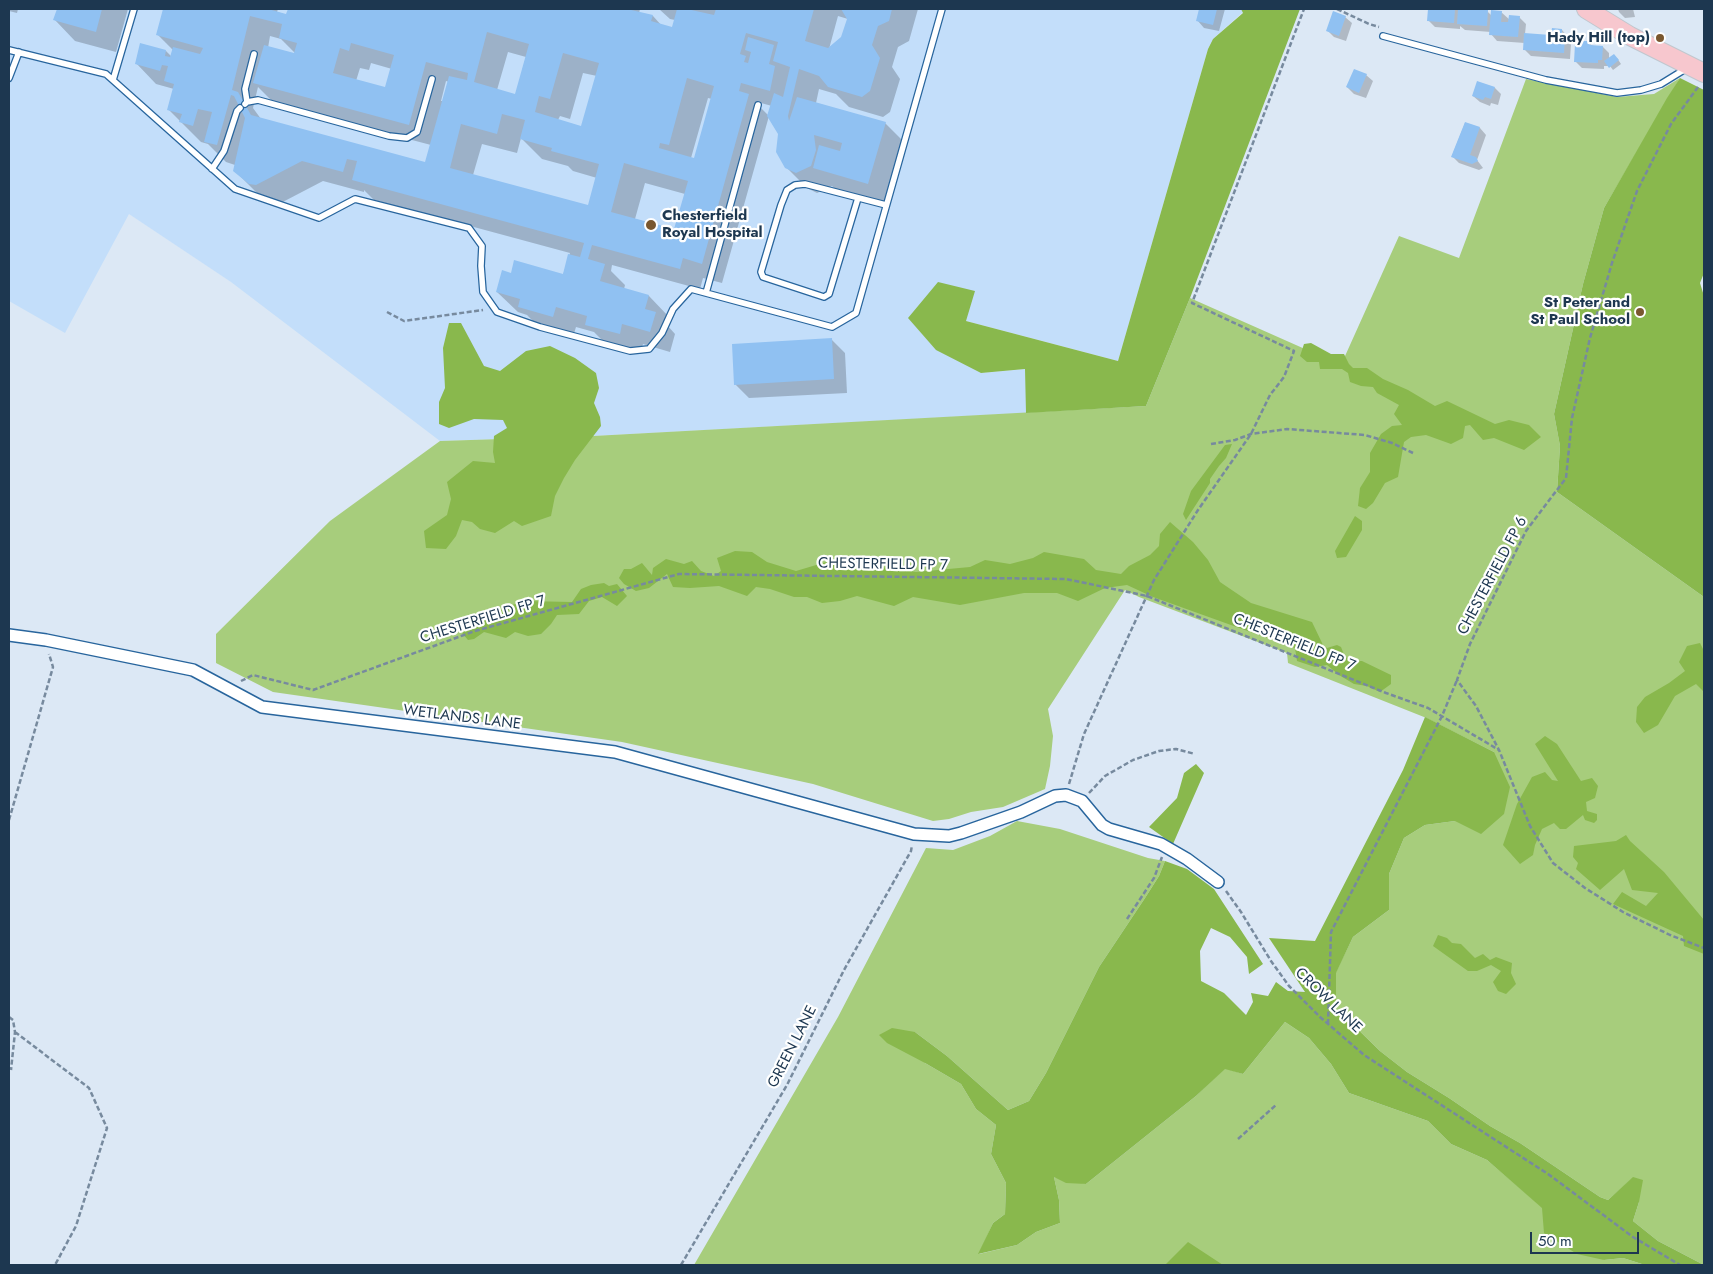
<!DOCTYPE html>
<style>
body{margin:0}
#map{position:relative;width:1713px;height:1274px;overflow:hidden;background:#dce8f5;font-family:Jost,sans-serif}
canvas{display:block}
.frame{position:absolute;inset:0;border:10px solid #1d3750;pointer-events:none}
.scale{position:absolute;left:1530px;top:1232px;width:109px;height:22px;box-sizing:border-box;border:2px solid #1d3750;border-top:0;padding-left:6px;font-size:15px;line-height:18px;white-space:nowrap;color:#1d3750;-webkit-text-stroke:4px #fff;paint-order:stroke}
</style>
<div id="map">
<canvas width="1713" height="1274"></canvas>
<div class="frame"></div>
<div class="scale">50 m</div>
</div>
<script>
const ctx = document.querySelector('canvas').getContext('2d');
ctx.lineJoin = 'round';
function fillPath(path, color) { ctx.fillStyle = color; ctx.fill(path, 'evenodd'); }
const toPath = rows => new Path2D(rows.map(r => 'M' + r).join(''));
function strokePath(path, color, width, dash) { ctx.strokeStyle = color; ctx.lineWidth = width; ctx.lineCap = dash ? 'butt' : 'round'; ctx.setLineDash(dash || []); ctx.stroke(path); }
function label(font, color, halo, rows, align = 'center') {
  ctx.font = font + ' Jost,sans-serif'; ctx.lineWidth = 4.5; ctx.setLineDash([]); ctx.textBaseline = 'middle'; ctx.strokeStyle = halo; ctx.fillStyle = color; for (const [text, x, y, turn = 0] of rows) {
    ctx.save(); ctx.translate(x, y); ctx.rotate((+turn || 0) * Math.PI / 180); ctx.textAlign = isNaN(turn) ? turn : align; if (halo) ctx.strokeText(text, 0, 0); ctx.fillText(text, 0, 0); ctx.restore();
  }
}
const built = toPath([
 [9,9,1241,9,1243,12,1213,39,1208,49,1118,361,966,321,939,282,981,373,1026,369,1026,413,593,436,440,441,231,282,129,214,65,333,9,301]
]);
const green = toPath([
 [1680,78,1604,208,1583,284,1554,414,1560,446,1557,492,1704,597,1704,1265,1658,1241,1633,1221,1639,1202,1633,1178,1608,1200,1600,1197,1520,1143,1490,1126,1449,1098,1407,1072,1380,1051,1336,1008,1335,974,1353,937,1389,910,1389,874,1404,838,1425,825,1455,821,1494,752,1424,717,1288,663,1287,653,1139,597,1125,590,1048,709,1053,736,1050,766,1045,789,1003,807,971,812,949,819,933,821,813,784,622,742,273,692,216,663,216,634,330,521,440,441,593,436,1146,406,1190,298,1341,365,1399,236,1459,258,1526,79,1617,97,1654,94],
 [1017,821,1060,829,1148,858,1165,861,1159,876,1145,898,1099,967,1046,1073,1029,1101,1008,1110,947,1056,915,1032,925,1063,961,1084,976,1109,996,1125,991,1154,1006,1183,1005,1214,993,1223,979,1254,1017,1245,1036,1232,1060,1223,1059,1200,1054,1177,1086,1184,1196,1096,1225,1068,1243,1074,1285,1022,1309,1038,1331,1064,1349,1093,1428,1121,1451,1144,1487,1160,1604,1260,1623,1258,1645,1265,694,1265,838,1017,926,848,953,850,990,836]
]);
const forest = toPath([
 [1241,9,1300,9,1190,298,1146,406,1026,413,1025,369,981,373,936,350,908,318,938,282,975,291,966,321,1118,361,1208,49,1213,39,1243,13],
 [1680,78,1704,90,1704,273,1700,283,1704,296,1704,597,1557,492,1560,446,1554,414,1583,284,1604,208,1667,98],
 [449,323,461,323,484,366,500,371,526,351,550,346,575,358,596,373,599,388,594,403,600,417,601,426,575,460,564,478,555,496,551,516,522,526,514,521,495,533,480,529,472,522,462,520,456,536,446,549,426,548,424,531,447,515,451,499,447,482,473,461,495,463,493,452,494,436,507,428,503,420,474,419,449,428,439,424,439,402,445,388,443,348],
 [1311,343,1331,354,1344,354,1349,364,1353,368,1367,368,1383,379,1408,390,1435,406,1447,401,1495,424,1509,420,1529,425,1541,437,1524,450,1494,438,1483,440,1470,425,1465,426,1463,438,1451,444,1426,435,1411,437,1404,442,1398,477,1385,483,1373,503,1366,509,1358,506,1360,488,1370,472,1370,453,1381,434,1392,426,1402,425,1394,414,1399,405,1377,393,1373,387,1361,386,1350,382,1348,373,1342,369,1320,369,1319,362,1307,362,1300,356,1304,344],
 [1232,444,1226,458,1219,466,1210,479,1210,483,1186,520,1183,514,1191,491,1225,445],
 [1355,516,1362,521,1362,530,1346,557,1337,558,1335,551],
 [1170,522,1193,542,1208,560,1220,582,1251,603,1312,622,1323,645,1327,648,1337,645,1341,647,1345,657,1353,661,1362,661,1391,675,1391,684,1380,692,1367,686,1354,684,1339,675,1327,665,1315,667,1297,661,1295,648,1153,597,1127,585,1105,588,1078,601,1057,593,1024,593,960,605,913,597,894,606,857,596,840,601,822,603,807,597,794,597,770,589,756,587,747,596,719,586,690,588,673,587,667,574,649,588,636,591,624,584,619,578,624,569,631,569,642,563,652,575,653,568,666,559,684,564,692,561,701,571,714,576,721,571,717,558,735,551,752,552,767,562,796,571,833,560,916,572,970,567,985,560,1010,564,1033,558,1044,552,1084,559,1096,570,1121,574,1129,566,1150,555,1159,546,1160,534],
 [604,583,609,586,617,584,627,596,617,606,602,597,589,601,579,614,557,615,551,624,541,634,528,636,515,632,506,638,484,632,474,639,468,640,462,633,465,628,509,606,525,601,572,602,581,589,591,585],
 [1700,643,1704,651,1704,692,1696,684,1675,696,1658,725,1644,733,1636,722,1637,707,1645,697,1669,683,1685,671,1679,662,1687,646],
 [1425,717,1494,752,1510,787,1504,814,1481,834,1455,821,1425,825,1404,838,1389,874,1389,910,1353,937,1336,973,1336,1008,1380,1051,1407,1072,1449,1098,1490,1126,1520,1143,1600,1197,1608,1200,1633,1177,1643,1180,1639,1202,1633,1221,1658,1241,1704,1265,1645,1265,1623,1258,1604,1260,1577,1254,1544,1233,1542,1208,1487,1160,1451,1144,1428,1121,1349,1093,1331,1064,1309,1038,1285,1022,1243,1074,1225,1069,1196,1096,1086,1184,1066,1183,1054,1177,1059,1200,1060,1223,1036,1232,1017,1245,978,1254,993,1223,1005,1214,1006,1183,991,1154,996,1125,976,1109,961,1084,925,1063,887,1043,879,1035,892,1028,915,1032,947,1056,1008,1110,1029,1101,1046,1073,1099,967,1145,898,1159,876,1165,861,1187,869,1214,889,1263,964,1249,974,1247,957,1230,937,1211,928,1200,951,1201,981,1224,993,1246,1015,1253,1002,1251,993,1268,996,1276,982,1288,991,1305,992,1269,938,1315,941,1403,770],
 [1545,736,1557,744,1581,781,1592,778,1598,786,1595,798,1586,802,1587,811,1597,814,1597,820,1594,823,1585,820,1583,815,1566,829,1560,829,1554,823,1542,829,1535,845,1533,855,1520,864,1503,845,1517,804,1532,777,1545,772,1552,780,1558,781,1535,744],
 [1196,764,1204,773,1173,844,1149,827,1177,798,1184,773],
 [1626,835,1630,841,1664,872,1704,920,1704,954,1684,946,1683,936,1613,904,1622,892,1646,906,1658,893,1632,890,1624,869,1600,890,1576,869,1578,863,1573,857,1574,846,1616,841],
 [1438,935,1447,938,1452,943,1461,944,1475,958,1483,954,1490,960,1496,957,1512,963,1511,973,1516,984,1506,994,1498,991,1493,982,1501,971,1491,965,1477,971,1468,971,1433,946],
 [1188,1242,1223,1265,1165,1265]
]);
const shadow = toPath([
 [9,9,18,9,17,13,9,11],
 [58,9,128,9,116,52,75,41,55,20],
 [165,9,278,9,277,12,287,15,289,9,640,9,639,13,653,16,662,26,672,29,675,20,670,19,659,9,918,9,909,41,898,47,892,67,900,79,890,112,883,117,849,107,836,94,819,89,816,103,885,123,906,144,889,204,835,189,832,186,817,193,807,188,786,167,779,133,769,116,722,283,703,278,700,289,612,265,611,271,625,285,624,289,649,296,669,317,667,325,675,334,670,352,643,344,640,354,607,345,594,332,576,327,573,337,539,327,527,315,518,312,497,292,512,274,563,275,570,253,374,200,364,190,364,192,323,181,277,205,271,204,255,191,234,170,235,165,226,162,208,144,201,142,169,110,174,89,156,84,136,63,166,51,171,56,173,50,158,35],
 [838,16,848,19,842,38,829,49],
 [270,36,281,39,295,53,294,55,268,48],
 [508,52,526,57,516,95,497,90],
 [371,63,392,69,386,89,356,81,360,68,369,70],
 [583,73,597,76,582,127,558,120,560,116,570,119],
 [446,81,449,82,444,101,441,101],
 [258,87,275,104,431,145,426,164,261,119,253,108],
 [708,98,712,99,695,160,691,158],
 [761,103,772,106,769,116,760,107],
 [521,138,542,159,568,166,573,171,597,178,589,207,473,175,482,144,517,153],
 [645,183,685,194,675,230,635,219],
 [1201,9,1225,9,1219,31,1204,28,1198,21],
 [1430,9,1481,9,1487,11,1492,16,1501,12,1510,20,1519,17,1526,24,1525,34,1552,36,1562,30,1568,37,1568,41,1571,44,1570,59,1531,56,1525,50,1525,43,1497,41,1491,34,1491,32,1465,30,1460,26,1460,29,1435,27,1428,20],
 [1618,9,1633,9,1635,17,1625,18,1619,12],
 [1345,17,1352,23,1346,41,1334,37,1327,30],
 [1589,43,1593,46,1603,47,1609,53,1609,60,1617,58,1621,64,1613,70,1610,66,1604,66,1604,69,1582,68,1575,61],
 [1366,75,1373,81,1366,98,1354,94,1347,87],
 [1478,82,1495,88,1501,94,1498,105,1491,103,1490,106,1480,102,1473,96],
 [1465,123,1480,128,1486,135,1477,160,1483,168,1479,170,1459,163,1452,156],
 [831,339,845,353,847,393,749,398,735,384]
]);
const building = toPath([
 [57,9,102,9,96,32,53,20],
 [163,9,268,9,286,14,288,9,627,9,653,15,651,21,672,27,677,9,687,9,714,15,716,9,814,9,805,41,828,48,841,37,847,19,841,9,892,9,889,21,878,26,872,45,880,58,870,91,862,97,828,87,819,76,799,69,788,116,789,121,797,97,886,122,868,184,813,168,819,145,840,151,842,143,814,135,816,150,811,166,796,173,785,168,776,152,778,134,767,116,774,93,783,97,790,67,773,61,778,42,746,33,740,54,746,56,744,62,748,63,751,52,745,50,748,37,774,45,769,64,775,66,770,91,741,83,739,91,749,94,702,264,683,258,680,269,592,245,588,259,605,264,600,281,649,295,645,309,656,312,650,332,622,324,620,334,585,325,587,316,556,307,553,317,518,307,520,299,496,292,502,270,511,273,514,260,563,274,568,254,580,257,584,243,352,180,357,161,347,159,343,172,302,161,256,185,249,184,233,171,245,118,234,96,231,95,217,145,204,142,212,112,198,109,193,126,179,122,182,114,167,110,174,84,164,81,168,66,162,65,160,71,135,64,140,43,166,50,165,56,170,57,173,47,200,54,203,48,156,35],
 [250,16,282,24,279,38,297,43,294,53,264,45,253,83,409,125,426,62,468,73,467,80,449,76,425,162,251,115,238,92,232,90],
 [487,32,529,44,515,94,474,82],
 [351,43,394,55,385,87,333,73,340,48,349,51],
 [563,53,599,63,581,126,535,112,539,96,550,99],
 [687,78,714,86,694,158,659,148,660,143,669,145],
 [502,114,525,120,520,139,552,148,551,151,599,164,588,205,450,168,461,124,497,134],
 [624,163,688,181,674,229,611,212],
 [1199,9,1217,9,1213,25,1196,21],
 [1428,9,1455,9,1454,23,1427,21],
 [1458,9,1488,10,1487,26,1457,24],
 [1491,10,1502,11,1501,22,1508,22,1509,15,1520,16,1518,37,1489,35],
 [1333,11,1346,16,1339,36,1326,31],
 [1552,28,1562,29,1562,36,1565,36,1564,53,1523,50,1524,33,1551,35],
 [1579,41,1590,41,1590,45,1603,46,1602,60,1598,60,1598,63,1574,62,1575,44,1579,44],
 [1614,54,1619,60,1609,68,1604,61],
 [1354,69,1367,74,1359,93,1346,87],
 [1477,81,1495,87,1491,99,1485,97,1483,100,1472,96],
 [1465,122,1480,127,1470,155,1476,157,1478,161,1472,164,1451,157],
 [832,338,834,379,734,385,732,344]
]);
const path = toPath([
 [1337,9,1369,24,1379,27],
 [1698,87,1671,124,1637,191,1612,263,1590,338,1572,418,1566,478,1526,531,1470,644,1457,680,1476,706,1499,750,1530,826,1553,863,1585,888,1623,912,1670,935,1704,948],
 [387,312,404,321,483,310],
 [1211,444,1235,440,1251,434,1287,429,1365,435,1392,443,1413,453],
 [241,681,253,675,313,690,475,631,679,574,1066,579,1147,596,1386,693,1428,708,1499,750],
 [1069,784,1084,734,1154,580,1198,510,1251,434,1270,395,1284,377,1294,351,1192,303,1304,9],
 [1089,793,1105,776,1133,760,1159,751,1176,749,1195,754],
 [9,820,53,667,49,654],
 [1226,891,1241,912,1271,961,1289,986,1320,1017,1364,1055,1548,1174,1633,1237,1680,1265],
 [1127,919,1154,878,1162,857],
 [9,1017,13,1020,15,1032,11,1070],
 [1328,1024,1331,932,1442,716,1457,680],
 [15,1032,89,1088,107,1128,76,1226,55,1265],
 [1238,1139,1276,1105],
 [681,1265,787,1085,844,970,911,851,912,845]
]);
const lane = toPath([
 [1383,36,1546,80,1617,93,1641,90,1661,84,1687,68],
 [9,50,106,74,235,189,319,218,355,199,469,228,482,246,481,266,483,292,497,312,540,327,630,351,649,349,662,333,673,309,691,289,832,327,856,313,942,9],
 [9,78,19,52],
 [113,80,134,9],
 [247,102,245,89,254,54],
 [245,104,247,102,258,100,389,136,407,138,417,132,432,79],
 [212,169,224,151,237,111,240,108],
 [858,198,829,294,824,297,763,277,761,272,781,205,787,190,795,185,805,184,886,205],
 [706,293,758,105]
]);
const street = toPath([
 [9,635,46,640,193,670,262,707,615,752,914,834,949,836,961,833,1021,812,1055,796,1066,795,1082,801,1102,825,1109,829,1161,844,1187,859,1218,882]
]);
const primary = toPath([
 [1586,9,1630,36,1704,73]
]);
const markers = [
 [1660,38,5,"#79572f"],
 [651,225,6,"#79572f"],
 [1640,312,5,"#79572f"]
];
const poiNames = [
 ["Hady Hill (top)",1650,38],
 ["Chesterfield",662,216,"left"],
 ["Royal Hospital",662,233,"left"],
 ["St Peter and",1630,303],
 ["St Paul School",1630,320]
];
const streetNames = [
 ["CHESTERFIELD FP 7",883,565,1],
 ["CHESTERFIELD FP 6",1493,576,-62],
 ["CHESTERFIELD FP 7",483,620,-17],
 ["CHESTERFIELD FP 7",1294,643,22],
 ["WETLANDS LANE",462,718,7],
 ["CROW LANE",1328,1001,44],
 ["GREEN LANE",793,1047,-63]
];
fillPath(built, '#c3defa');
fillPath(green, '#a7cd7c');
fillPath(forest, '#89b84d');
fillPath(shadow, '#0003');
fillPath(building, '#90c1f2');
strokePath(lane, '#28659d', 8);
strokePath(street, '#28659d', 14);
strokePath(primary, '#c0c7ce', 20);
strokePath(path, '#778a9e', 2.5, [5, 2.5]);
strokePath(lane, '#fff', 5.5);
strokePath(street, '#fff', 11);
strokePath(primary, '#f7c7ce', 18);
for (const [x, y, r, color] of markers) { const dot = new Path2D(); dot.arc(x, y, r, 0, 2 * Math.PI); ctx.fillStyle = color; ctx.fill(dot); strokePath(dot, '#fff', 2); }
label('bold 15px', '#1d3750', '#fff', poiNames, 'right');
label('15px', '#1d3750', '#fff', streetNames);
</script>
